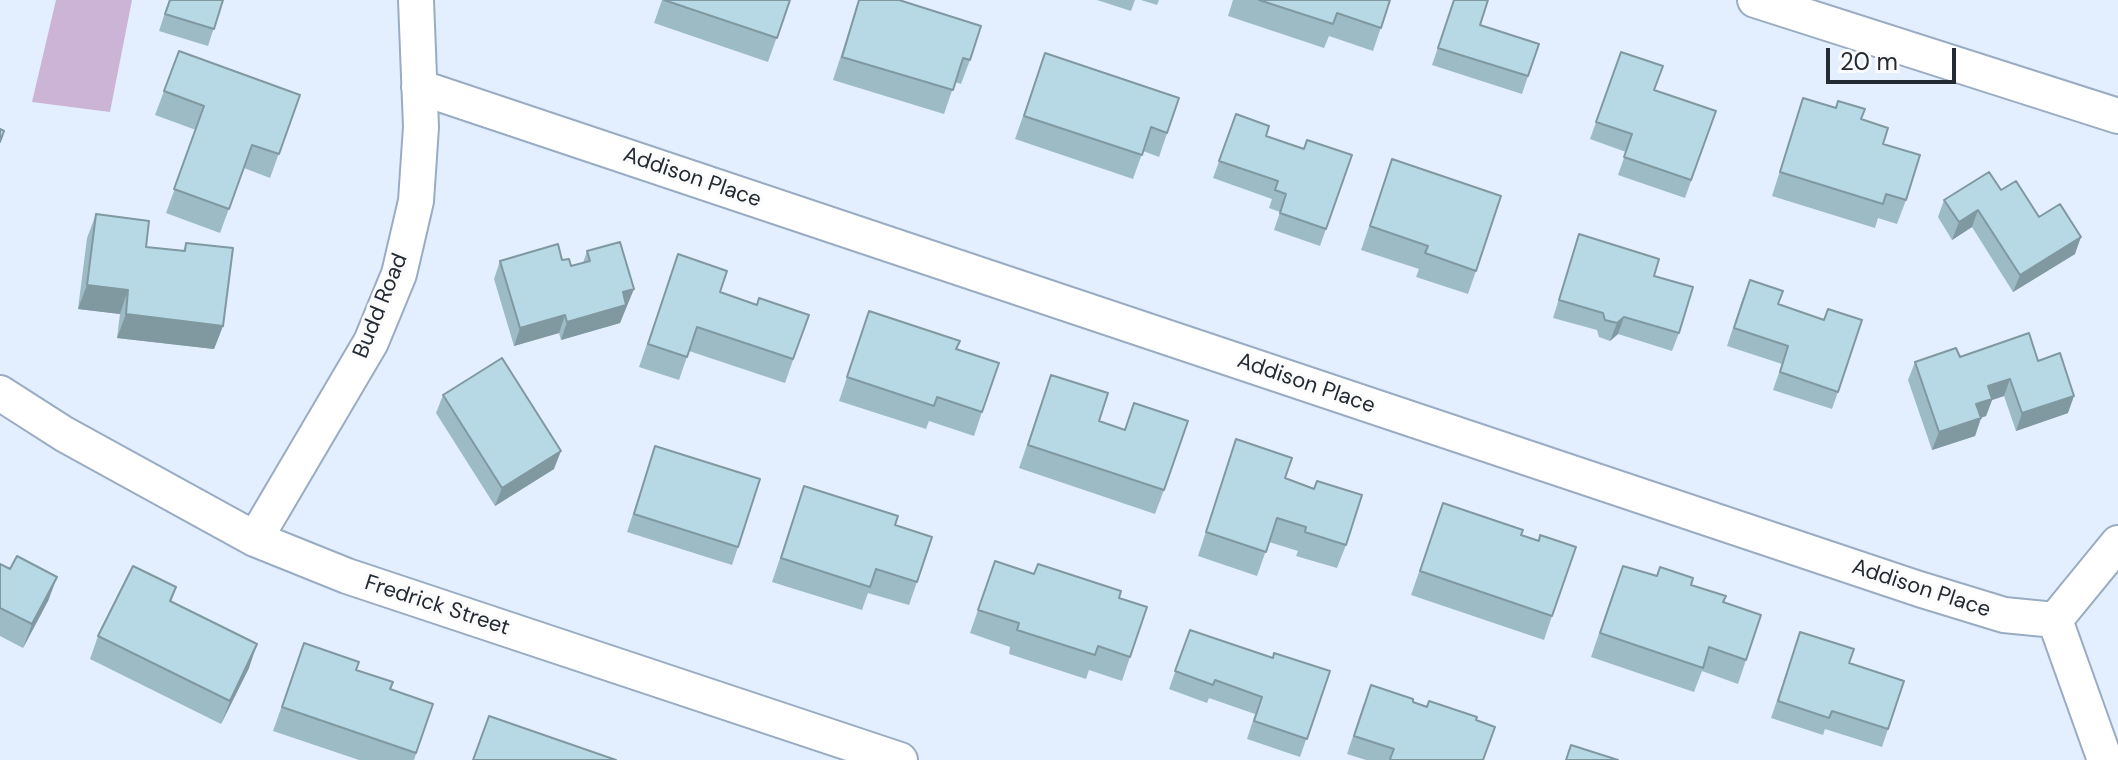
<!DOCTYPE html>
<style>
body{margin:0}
#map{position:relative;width:2118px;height:760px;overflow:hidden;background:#e3effe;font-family:"DM Sans",sans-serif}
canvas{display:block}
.scale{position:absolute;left:1826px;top:48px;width:130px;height:36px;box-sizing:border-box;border:4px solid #232a33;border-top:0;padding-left:10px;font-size:24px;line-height:28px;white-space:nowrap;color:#232a33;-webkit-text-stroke:6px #fbfbfb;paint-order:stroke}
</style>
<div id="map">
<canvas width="2118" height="760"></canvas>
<div class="scale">20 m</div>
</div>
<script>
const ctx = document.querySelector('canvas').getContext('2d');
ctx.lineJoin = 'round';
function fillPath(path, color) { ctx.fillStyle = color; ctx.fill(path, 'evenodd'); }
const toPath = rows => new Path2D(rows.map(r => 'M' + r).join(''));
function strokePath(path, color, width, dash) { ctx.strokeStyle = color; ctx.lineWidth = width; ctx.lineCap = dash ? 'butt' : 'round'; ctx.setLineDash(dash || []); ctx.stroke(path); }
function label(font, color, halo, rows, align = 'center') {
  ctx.font = font + ' "DM Sans",sans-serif'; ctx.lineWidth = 6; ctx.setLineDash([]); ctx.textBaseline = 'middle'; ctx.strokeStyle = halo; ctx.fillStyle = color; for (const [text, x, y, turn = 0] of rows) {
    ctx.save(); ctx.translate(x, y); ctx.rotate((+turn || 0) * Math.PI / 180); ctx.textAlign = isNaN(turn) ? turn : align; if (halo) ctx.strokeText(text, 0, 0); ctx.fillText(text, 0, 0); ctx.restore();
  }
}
const green = toPath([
 [56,0,132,0,110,112,32,102]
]);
const street = toPath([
 [1755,0,2118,116],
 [419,87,1919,589,2004,615,2055,620],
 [0,393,64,434,255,539,347,576,900,760],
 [255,539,371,342,399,274,416,201,421,127,416,0],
 [2055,620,2105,760],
 [2055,620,2118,543]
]);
const wall = toPath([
 [169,0,223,0,208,46,159,31],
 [662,0,790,0,768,62,654,23],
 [859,0,899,0,970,60,961,84,955,82,944,114,833,80],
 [1097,0,1135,0,1131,11],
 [1141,0,1159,0,1157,5],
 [1233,0,1390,0,1373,51,1329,36,1324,48,1228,16],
 [1454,0,1480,25,1539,44,1522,94,1432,65],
 [179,51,300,95,270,178,244,168,220,233,166,213,196,130,155,115],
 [1621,52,1654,90,1716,111,1685,198,1618,175,1626,152,1590,139],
 [1045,53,1179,98,1159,157,1143,151,1133,179,1015,139],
 [1803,98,1861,119,1883,144,1906,200,1897,224,1878,218,1875,228,1772,196],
 [1236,114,1266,136,1304,148,1352,155,1320,246,1274,230,1280,212,1269,208,1272,199,1213,178],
 [1392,159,1476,271,1468,294,1416,277,1419,269,1361,250],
 [2001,190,2039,217,2075,254,2013,292,1972,227,1952,240,1938,217,1944,200],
 [96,214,146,247,183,251,186,243,223,326,214,349,117,338,120,314,78,309,87,238],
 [1579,234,1654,276,1679,333,1672,351,1618,334,1610,341,1599,337,1597,330,1553,318],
 [587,251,627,307,626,307,620,323,561,340,559,333,514,346,494,279,500,261,562,260,571,266,583,263],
 [678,254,720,292,757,305,809,315,785,383,689,351,679,380,639,367],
 [1743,297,1778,304,1838,392,1832,409,1773,390,1782,364,1727,346],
 [869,311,957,349,982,412,974,436,929,421,926,429,839,401],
 [2038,361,2068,413,2016,431,2004,396,1992,400,1986,416,1981,418,1975,436,1932,450,1908,380,1915,362],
 [1051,375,1099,421,1125,430,1164,490,1155,514,1019,468],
 [443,395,554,469,495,506,436,413],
 [1236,439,1285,478,1314,488,1346,545,1337,568,1296,556,1298,551,1269,542,1257,576,1198,556],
 [655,446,738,547,732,565,627,532],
 [804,486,895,525,917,582,909,605,868,593,862,610,772,582],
 [1443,503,1521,535,1552,616,1544,640,1411,595],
 [995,561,1034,574,1119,598,1130,657,1122,681,1089,670,1086,679,1009,654,1010,647,970,633],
 [0,564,10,569,57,577,48,601,23,648,0,636],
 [1657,576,1691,585,1723,602,1746,660,1738,684,1702,671,1694,692,1591,657,1614,589],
 [176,587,171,602,249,668,221,724,90,659,98,636],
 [1190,630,1273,658,1330,671,1300,757,1247,739,1255,714,1209,698,1207,703,1169,689],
 [1800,632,1888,729,1882,747,1825,729,1823,735,1771,718],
 [304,643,391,689,433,704,414,760,359,760,273,731],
 [1413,702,1476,720,1483,760,1366,760,1347,754,1364,703]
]);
const shadedWall = toPath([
 [1978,210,1972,227,1952,240,1959,222],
 [2081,237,2075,254,2013,292,2020,275],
 [87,285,128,290,120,314,78,309],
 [634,289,620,323,561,340,567,322,623,292],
 [126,314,223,326,214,349,117,338],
 [565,315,559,333,514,346,520,328],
 [1624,317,1618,334,1610,341,1617,323],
 [2010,379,2004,396,1992,400,1986,416,1970,421,1976,404,1988,386],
 [2074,396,2068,413,2016,431,2022,413],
 [1981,418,1975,436,1932,450,1939,432],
 [561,451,554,469,495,506,502,488],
 [57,577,48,601,23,648,32,624],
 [257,644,249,668,221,724,230,701]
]);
const building = toPath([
 [170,0,223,0,214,29,165,14,170,0],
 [664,0,790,0,777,38,664,0],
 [859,0,899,0,981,26,970,60,963,58,953,90,842,57,859,0],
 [1259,0,1390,0,1381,28,1337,13,1333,24,1259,0],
 [1454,0,1488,0,1480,25,1539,44,1528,76,1438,48,1454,0],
 [179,51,300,95,279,154,252,145,229,209,174,189,204,106,164,91,179,51],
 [1621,52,1663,66,1654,90,1716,111,1691,180,1624,157,1632,134,1596,122,1621,52],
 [1045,53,1179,98,1167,133,1151,127,1142,155,1024,116,1045,53],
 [1803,98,1836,108,1838,101,1865,109,1861,119,1888,128,1883,144,1920,155,1906,200,1886,194,1883,204,1780,172,1803,98],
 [1236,114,1269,126,1266,136,1304,149,1307,140,1352,155,1326,229,1280,213,1286,194,1275,190,1278,181,1219,161,1236,114],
 [0,129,4,131,0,142,0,129],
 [1392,159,1501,196,1476,271,1425,253,1428,246,1370,226,1392,159],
 [1989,172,2001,190,2016,181,2039,217,2060,204,2081,237,2020,275,1978,210,1959,222,1944,200,1989,172],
 [96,214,149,221,146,247,185,251,186,243,233,248,223,326,126,314,128,290,87,285,96,214],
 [1579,234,1659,259,1654,276,1693,287,1679,333,1624,317,1617,323,1605,320,1603,313,1559,300,1579,234],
 [620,242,634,289,623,292,626,305,567,322,565,315,520,328,500,261,558,244,562,260,569,259,571,266,590,261,587,251,620,242],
 [678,254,727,271,720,292,757,305,759,298,809,315,793,359,697,327,687,357,648,344,678,254],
 [1750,280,1783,291,1778,304,1824,320,1828,309,1862,320,1838,392,1780,372,1788,346,1734,328,1750,280],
 [869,311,960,341,956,349,999,363,982,412,937,397,934,406,847,377,869,311],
 [2029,333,2038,361,2060,353,2074,396,2022,413,2010,379,1988,386,1992,399,1976,404,1981,418,1939,432,1915,362,1956,348,1960,357,2029,333],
 [502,358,561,451,502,488,443,395,502,358],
 [1051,375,1108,393,1099,421,1125,430,1134,403,1188,421,1164,490,1028,445,1051,375],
 [1236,439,1292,458,1285,478,1314,489,1317,481,1362,495,1346,545,1305,532,1306,527,1277,518,1266,552,1206,532,1236,439],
 [655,446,760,479,738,547,634,514,655,446],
 [804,486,898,516,895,525,932,537,917,582,876,569,870,587,781,558,804,486],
 [1443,503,1523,530,1521,535,1539,541,1540,535,1576,547,1552,616,1420,571,1443,503],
 [17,556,57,577,32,624,0,608,0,564,10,569,17,556],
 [995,561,1034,574,1038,564,1121,591,1119,598,1147,607,1130,657,1098,646,1095,655,1017,630,1019,623,978,610,995,561],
 [133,566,176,587,170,601,257,644,230,701,98,636,133,566],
 [1623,566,1657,576,1660,567,1693,578,1691,585,1726,596,1723,602,1761,615,1746,660,1709,647,1703,668,1600,633,1623,566],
 [1190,630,1273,658,1274,653,1330,671,1307,739,1254,721,1262,697,1215,680,1213,685,1175,671,1190,630],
 [1800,632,1854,649,1849,663,1904,681,1888,729,1832,711,1829,718,1778,701,1800,632],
 [304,643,359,662,356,670,393,682,390,689,433,704,416,753,282,707,304,643],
 [1371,685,1413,699,1413,702,1427,707,1429,701,1477,717,1476,720,1495,727,1483,760,1392,760,1390,759,1394,749,1354,736,1371,685],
 [489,716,616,760,473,760,489,716],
 [1571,745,1618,760,1566,760,1571,745]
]);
const streetNames = [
 ["Addison Place",692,178,19],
 ["Budd Road",381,306,-68],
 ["Addison Place",1306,384,19],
 ["Addison Place",1921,589,18],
 ["Fredrick Street",437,606,18]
];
fillPath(green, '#cbb4d6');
strokePath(street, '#99acc3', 38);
strokePath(street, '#fff', 34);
fillPath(wall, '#9dbbc5');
fillPath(shadedWall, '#8098a0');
fillPath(building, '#b7d9e5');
strokePath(building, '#8098a0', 2);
label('22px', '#232a33', '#fbfbfb', streetNames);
</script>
